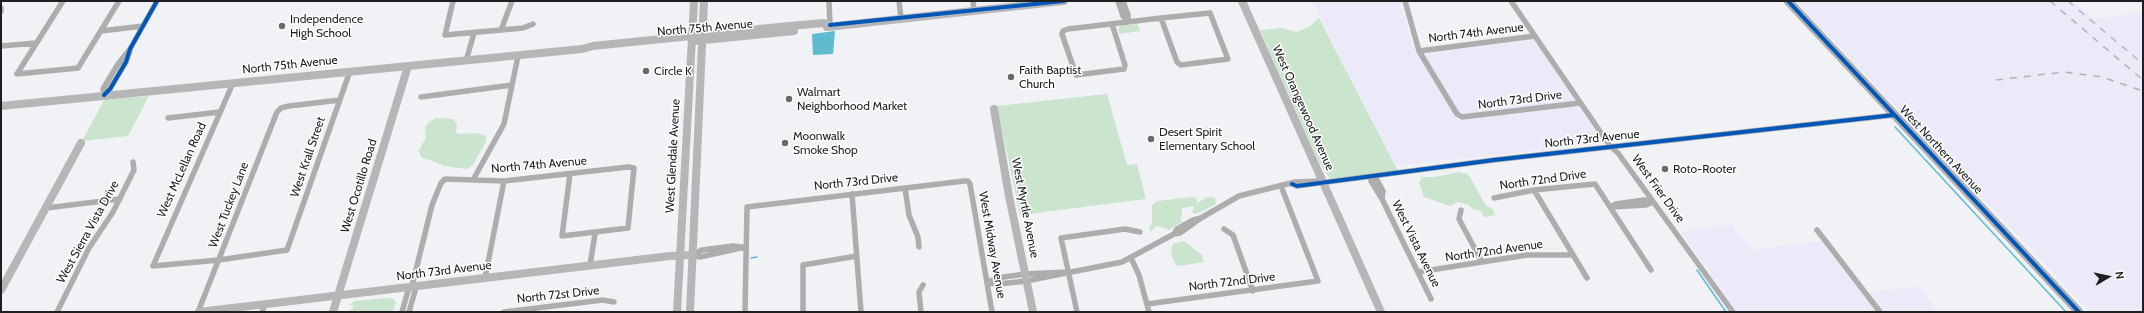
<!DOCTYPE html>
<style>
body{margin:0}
#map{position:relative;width:2144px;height:313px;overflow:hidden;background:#f0f2f5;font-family:Cabin,sans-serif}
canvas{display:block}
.frame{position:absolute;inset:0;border:2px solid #1e1f21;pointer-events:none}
.north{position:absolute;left:2088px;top:257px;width:40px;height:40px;-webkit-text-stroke:3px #fff;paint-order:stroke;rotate:81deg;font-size:11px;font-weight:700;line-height:16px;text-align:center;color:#1e1f21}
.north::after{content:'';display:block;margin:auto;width:14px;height:18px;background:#1e1f21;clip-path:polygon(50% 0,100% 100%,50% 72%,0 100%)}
</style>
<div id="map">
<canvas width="2144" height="313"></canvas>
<div class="frame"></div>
<div class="north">N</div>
</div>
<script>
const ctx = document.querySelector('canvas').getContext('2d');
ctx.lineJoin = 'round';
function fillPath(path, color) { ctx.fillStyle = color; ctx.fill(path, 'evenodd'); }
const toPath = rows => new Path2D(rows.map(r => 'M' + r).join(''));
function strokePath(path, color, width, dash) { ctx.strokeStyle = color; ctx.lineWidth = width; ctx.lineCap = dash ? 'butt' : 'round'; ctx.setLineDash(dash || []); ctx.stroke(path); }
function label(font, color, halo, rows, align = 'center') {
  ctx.font = font + ' Cabin,sans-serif'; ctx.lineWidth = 3; ctx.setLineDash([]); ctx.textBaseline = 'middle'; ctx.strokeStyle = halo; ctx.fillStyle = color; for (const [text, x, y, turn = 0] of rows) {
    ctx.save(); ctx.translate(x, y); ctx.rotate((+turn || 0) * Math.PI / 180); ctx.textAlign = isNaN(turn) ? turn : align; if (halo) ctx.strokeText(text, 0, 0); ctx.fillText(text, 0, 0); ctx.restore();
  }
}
const industrial = toPath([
 [1312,1,1400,1,1412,44,1417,54,1534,40,1604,143,1396,166],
 [1796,1,2073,1,2094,19,2143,12,2143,312,2090,312],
 [1732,224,1752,250,1820,241,1861,293,1918,286,1939,312,1737,312,1681,232]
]);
const green = toPath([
 [1319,18,1398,171,1330,179,1318,160,1260,30,1281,28,1296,32,1309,27],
 [1137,24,1140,31,1119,34,1118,29,1120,26],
 [1107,94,1127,165,1137,164,1146,199,1020,215,997,106],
 [149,96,128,136,82,141,104,100],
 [436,118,453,119,457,124,456,132,459,134,477,133,486,136,486,141,473,165,467,169,444,166,431,160,422,158,420,155,419,150,426,138,425,127,429,122],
 [1459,172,1468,174,1486,206,1493,209,1495,215,1484,217,1480,210,1472,209,1469,205,1458,202,1450,206,1424,197,1419,183,1422,177,1435,177],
 [1194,197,1197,199,1197,203,1207,197,1215,198,1216,204,1196,214,1192,213,1194,206,1182,208,1181,222,1169,230,1157,226,1150,232,1149,227,1152,224,1152,205,1157,201],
 [1184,241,1202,255,1204,262,1179,266,1176,265,1172,256,1171,248,1173,244],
 [389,298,394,299,396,303,392,312,347,312,353,308,353,305,349,305,355,301]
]);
const water = toPath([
 [835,31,833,54,813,55,812,34]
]);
const stream = toPath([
 [1895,127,2066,312],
 [751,258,757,257],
 [1697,270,1726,312]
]);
const street = toPath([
 [63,1,17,74,78,68,119,1],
 [453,1,445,35,523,28,533,24],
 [829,1,830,25],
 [899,1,901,18],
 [973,1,974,11],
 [1118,1,1123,16,1128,22],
 [1123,1,1128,15,1128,22],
 [1405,1,1419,51,1457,114,1462,117,1580,103],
 [1511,1,1610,146,1618,153,1733,312],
 [1,8,1,11],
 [1210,13,1228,59,1181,65,1177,62,1161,18,1210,13],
 [1112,24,1125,65,1124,69,1076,75,1062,34,1063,31,1068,29,1161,18],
 [501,30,512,1],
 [101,31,143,26],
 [1,46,36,43],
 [1419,51,1535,36],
 [466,61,474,33],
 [233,83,153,266,219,260,287,250,350,71],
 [104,95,103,89,118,64,130,49,157,1],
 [104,95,110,89,126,62,130,51],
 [421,97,512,85],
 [168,118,220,112],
 [1373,177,1371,181,1382,199,1431,299],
 [1373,177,1377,180,1383,191,1382,199],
 [473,180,504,124,518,56],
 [1292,184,1297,186,1494,160,1894,115],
 [905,188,909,215,918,237,919,247],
 [1534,190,1587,278],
 [852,194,861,312],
 [1494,198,1534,190,1595,184,1651,270],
 [1610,207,1616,204,1644,200,1653,202],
 [1611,207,1646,205,1653,202],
 [46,208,120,199],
 [1461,210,1459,219,1482,262],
 [1224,229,1233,235,1253,291],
 [1817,230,1880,312],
 [1174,234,1177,229,1193,220,1201,218],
 [692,255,700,257,745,247],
 [692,255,702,250,733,246,743,247],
 [1131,258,1139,275,1149,312],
 [590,265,595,234],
 [1418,272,1527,255,1573,255],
 [485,278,504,181],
 [988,282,997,278,1025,274,1067,272],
 [987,283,999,284,1026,281,1122,262,1174,234,1180,233,1201,218,1239,196,1295,182,1321,181],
 [1147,304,1318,281,1281,186],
 [57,312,89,248,113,212,134,170,133,162],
 [198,312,277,112,281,108,289,106,340,100],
 [262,312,265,304],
 [402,312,408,291,412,286,432,205,441,183,445,179,504,181,628,167,634,168,628,228,562,236,570,174],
 [409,312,415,291,412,286],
 [504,312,603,300,614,302],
 [745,312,747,207,964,181,968,181,970,184,992,312],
 [803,312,803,265,857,256],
 [921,312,919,292,923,285],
 [1077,312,1061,238,1125,229,1140,232]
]);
const secondary = toPath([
 [1242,1,1381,312],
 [827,27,1064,1],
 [694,41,794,31],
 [1,106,582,49,593,46,779,27,824,23,830,25],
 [994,109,1009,196,1033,312],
 [1,290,81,143],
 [199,312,670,256,692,255],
 [333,312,408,66],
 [677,312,694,1],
 [690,312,704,1]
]);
const primary = toPath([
 [1788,1,2079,312]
]);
const rail = toPath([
 [2050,1,2143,80],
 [2068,1,2143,64],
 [1996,80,2064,72,2102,77,2143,91]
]);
const cycleway = toPath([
 [1788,1,2079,312],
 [830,25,1064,1],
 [104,95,110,89,126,62,130,49,157,1],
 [1292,184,1297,186,1494,160,1894,115]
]);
const markers = [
 [282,26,4,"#68696b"],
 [646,71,4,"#68696b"],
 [1011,77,4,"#68696b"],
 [789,99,4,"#68696b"],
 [1151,139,4,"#68696b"],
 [785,143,4,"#68696b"],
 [1665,169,4,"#68696b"]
];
const poiNames = [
 ["Independence",290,19],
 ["High School",290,33],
 ["Faith Baptist",1019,70],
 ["Church",1019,84],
 ["Circle K",654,71],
 ["Walmart",797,92],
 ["Neighborhood Market",797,106],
 ["Desert Spirit",1159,132],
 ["Elementary School",1159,146],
 ["Moonwalk",793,136],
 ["Smoke Shop",793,150],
 ["Roto-Rooter",1673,169]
];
const streetNames = [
 ["North 75th Avenue",705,28,-5],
 ["North 74th Avenue",1476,33,-7],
 ["North 75th Avenue",290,65,-6],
 ["North 73rd Drive",1520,100,-7],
 ["West Orangewood Avenue",1303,108,66],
 ["North 73rd Avenue",1592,139,-6],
 ["West Northern Avenue",1941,150,47],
 ["West Glendale Avenue",673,156,-87],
 ["West Krall Street",308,157,-71],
 ["North 74th Avenue",539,165,-5],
 ["West McLellan Road",182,170,-66],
 ["North 72nd Drive",1543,180,-8],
 ["North 73rd Drive",856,182,-6],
 ["West Ocotillo Road",359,186,-73],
 ["West Frier Drive",1658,189,54],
 ["West Tuckey Lane",229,205,-69],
 ["West Myrtle Avenue",1025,208,79],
 ["West Sierra Vista Drive",88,232,-61],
 ["West Vista Avenue",1416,244,64],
 ["West Midway Avenue",992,245,80],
 ["North 72nd Avenue",1494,251,-8],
 ["North 73rd Avenue",444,271,-7],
 ["North 72nd Drive",1232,282,-7],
 ["North 72st Drive",558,295,-6]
];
fillPath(industrial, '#eceaf8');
fillPath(green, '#cae4cd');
fillPath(water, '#5fbbcf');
strokePath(stream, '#5fbbcf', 1.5);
strokePath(street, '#adadae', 5.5);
strokePath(secondary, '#b6b6b8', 8);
strokePath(primary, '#afb0b1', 9);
strokePath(rail, '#b1b2b4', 1.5, [7, 7]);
strokePath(cycleway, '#0057b8', 4);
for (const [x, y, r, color] of markers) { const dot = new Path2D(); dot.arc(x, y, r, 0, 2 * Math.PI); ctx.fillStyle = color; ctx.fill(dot); strokePath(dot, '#fff', 1.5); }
label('12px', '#1e1f21', '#fff', poiNames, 'left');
label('12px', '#1e1f21', '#fff', streetNames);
</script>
